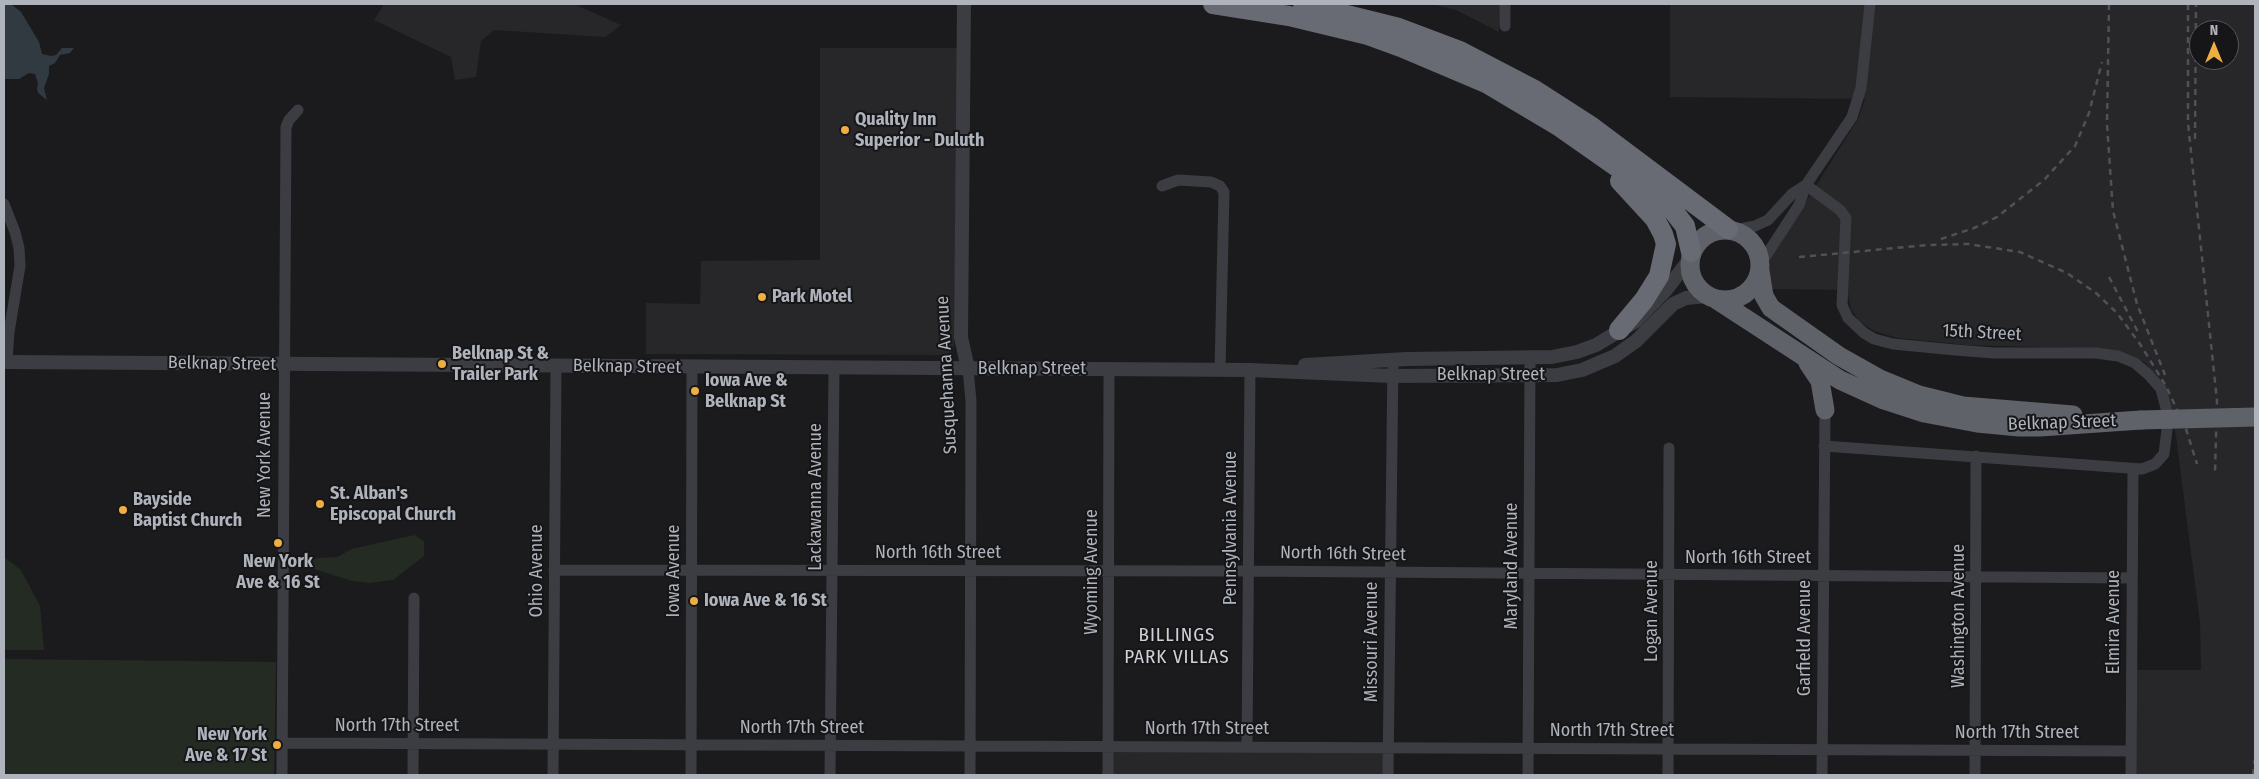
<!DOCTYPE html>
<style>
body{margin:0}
#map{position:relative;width:2259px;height:779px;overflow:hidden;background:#1b1b1d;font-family:"Fira Sans Condensed",sans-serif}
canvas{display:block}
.frame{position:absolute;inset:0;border:5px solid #aeb3bc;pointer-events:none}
.north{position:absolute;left:2189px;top:20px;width:50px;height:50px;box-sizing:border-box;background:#161618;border:1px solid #53555a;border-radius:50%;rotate:0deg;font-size:14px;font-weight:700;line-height:20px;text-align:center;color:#aeb3bc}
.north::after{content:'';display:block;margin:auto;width:18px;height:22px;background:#eeae42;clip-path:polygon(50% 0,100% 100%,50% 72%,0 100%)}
</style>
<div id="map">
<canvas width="2259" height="779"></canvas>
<div class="frame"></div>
<div class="north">N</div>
</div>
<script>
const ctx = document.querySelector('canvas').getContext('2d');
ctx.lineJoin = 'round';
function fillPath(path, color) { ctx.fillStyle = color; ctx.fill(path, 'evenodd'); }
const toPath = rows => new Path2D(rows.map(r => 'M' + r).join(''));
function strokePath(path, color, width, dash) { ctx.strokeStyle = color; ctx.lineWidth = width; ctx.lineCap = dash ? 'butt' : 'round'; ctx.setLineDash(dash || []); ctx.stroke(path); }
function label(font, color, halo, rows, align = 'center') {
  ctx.font = font + ' "Fira Sans Condensed",sans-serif'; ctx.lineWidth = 4; ctx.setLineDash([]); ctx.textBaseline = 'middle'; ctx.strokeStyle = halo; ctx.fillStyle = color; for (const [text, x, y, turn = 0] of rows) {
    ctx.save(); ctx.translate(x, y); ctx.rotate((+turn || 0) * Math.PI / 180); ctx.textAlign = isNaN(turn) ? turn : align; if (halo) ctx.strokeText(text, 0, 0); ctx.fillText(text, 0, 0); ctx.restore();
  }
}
const built = toPath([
 [384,4,574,4,621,25,605,37,494,30,481,41,476,77,455,80,451,57,374,20],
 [1432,4,1500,4,1499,32,1456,10],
 [1670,4,2255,4,2255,775,2136,775,2136,670,2201,670,2200,623,2176,436,2168,399,2157,376,2144,362,2131,355,2109,349,1967,345,1898,338,1874,331,1859,321,1851,309,1847,290,1769,289,1768,270,1771,257,1858,119,1865,99,1670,97],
 [2199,30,2229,30,2229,60,2199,60],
 [820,48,958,48,954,345,951,355,646,354,646,303,700,304,701,261,820,260],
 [1109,746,1389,748,1388,775,1108,775]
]);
const green = toPath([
 [414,535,424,541,424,556,393,580,370,583,352,581,311,568,309,564,310,561,318,558,337,557,352,549],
 [4,557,21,570,40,606,44,650,4,650],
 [4,659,276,662,274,775,4,775]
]);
const water = toPath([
 [4,4,11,4,21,12,39,42,42,54,51,56,56,55,62,48,74,48,70,53,60,55,55,63,49,66,49,74,44,88,47,100,38,93,37,89,38,83,35,74,29,73,19,79,5,79]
]);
const minor = toPath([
 [1505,26,1505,4],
 [1806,185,1840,210,1846,218,1842,305,1848,318,1864,333,1874,339,1893,344,1955,350,1994,353,2096,353,2118,356,2135,363,2149,375,2161,389,2166,408,2167,430,2164,454,2155,464,2142,469,1824,446],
 [1162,186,1178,180,1211,182,1220,186,1224,192,1220,370],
 [4,204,15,232,19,248,20,266,9,332,7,362],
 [1735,230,1755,226,1768,220,1792,194,1806,185],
 [1760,265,1799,205,1806,185,1852,117,1861,88,1870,4],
 [968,369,971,401,970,775],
 [554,570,1247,571,2132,578],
 [282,743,2131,751],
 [1247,747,1250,370],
 [282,775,286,127,289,120,298,110],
 [413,775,414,598],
 [553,775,556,366],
 [691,775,692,367],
 [830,775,834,368],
 [1108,775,1109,369],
 [1388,775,1393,359],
 [1528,775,1530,358],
 [1668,775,1669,448],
 [1822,775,1825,410],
 [1975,775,1976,456],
 [2131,775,2133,469]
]);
const tertiary = toPath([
 [964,4,961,337,968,369],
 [4,362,1250,370,1392,376,1557,375,1582,370,1615,356,1636,341,1673,304,1686,298,1708,296],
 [1305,365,1407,359,1552,357,1577,352,1596,345,1636,321,1666,290,1689,260]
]);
const trunk = toPath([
 '1690 265a35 35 0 1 1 70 0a35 35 0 1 1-70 0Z',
 [1760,271,1764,296,1771,308,1839,356,1880,379,1919,395,1963,406,2073,415],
 [1714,298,1840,380,1884,400,1924,413,1977,423,2019,427,2040,427,2141,420],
 [1808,363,1820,381,1825,410]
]);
const motorway = toPath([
 [1213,4,1289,16,1368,35,1401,47,1486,83,1560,127,1630,176,1671,208,1685,226,1691,252],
 [1303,4,1399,28,1460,51,1533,89,1592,127,1728,229],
 [1619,330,1644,300,1659,276,1666,244,1663,234,1655,219,1620,181]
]);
const rail = toPath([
 [2109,4,2107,124,2113,211,2137,304,2165,375],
 [2188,4,2188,123,2217,401,2215,472],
 [2195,139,2196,4],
 [1941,239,1974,228,1997,217,2044,180,2075,146,2089,113,2102,62],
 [1799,257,1928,245,1968,244,2020,252,2067,273,2096,293,2117,313,2140,344,2166,386,2186,429,2197,464],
 [2109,277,2138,332],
 [2253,775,2255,759]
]);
const trunkBridge = toPath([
 [2141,420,2255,417]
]);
const markers = [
 [845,130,5,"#eeae42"],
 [762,297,5,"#eeae42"],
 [442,364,5,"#eeae42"],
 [695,391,5,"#eeae42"],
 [320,504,5,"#eeae42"],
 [123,510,5,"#eeae42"],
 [278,543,5,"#eeae42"],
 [694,601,5,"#eeae42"],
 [277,745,5,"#eeae42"]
];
const poiNames = [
 ["Quality Inn",855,120],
 ["Superior - Duluth",855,141],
 ["Park Motel",772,297],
 ["Belknap St &",452,354],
 ["Trailer Park",452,375],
 ["Iowa Ave &",705,381],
 ["Belknap St",705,402],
 ["St. Alban's",330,494],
 ["Episcopal Church",330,515],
 ["Bayside",133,500],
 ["Baptist Church",133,521],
 ["New York",278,562,"center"],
 ["Ave & 16 St",278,583,"center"],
 ["Iowa Ave & 16 St",704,601],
 ["New York",267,735,"right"],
 ["Ave & 17 St",267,756,"right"]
];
const streetNames = [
 ["15th Street",1982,333,3],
 ["Belknap Street",222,364,1],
 ["Belknap Street",627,367,1],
 ["Belknap Street",1032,369],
 ["Susquehanna Avenue",947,375,-93],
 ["Belknap Street",1491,375],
 ["Belknap Street",2062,423,-2],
 ["New York Avenue",265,455,-90],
 ["Lackawanna Avenue",816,497,-90],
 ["Pennsylvania Avenue",1231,528,-90],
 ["North 16th Street",938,553],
 ["North 16th Street",1343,554,1],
 ["North 16th Street",1748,558],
 ["Maryland Avenue",1512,566,-90],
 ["Ohio Avenue",537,571,-90],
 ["Iowa Avenue",674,571,-90],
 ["Wyoming Avenue",1092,572,-90],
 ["Logan Avenue",1652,611,-90],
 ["Washington Avenue",1959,616,-90],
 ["Elmira Avenue",2114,622,-90],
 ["Garfield Avenue",1805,638,-90],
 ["Missouri Avenue",1372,642,-90],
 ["North 17th Street",397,726],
 ["North 17th Street",802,728],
 ["North 17th Street",1207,729],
 ["North 17th Street",1612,731],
 ["North 17th Street",2017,733]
];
const neighbourhoodNames = [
 ["BILLINGS",1177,636],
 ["PARK VILLAS",1177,658]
];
fillPath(built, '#27272a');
fillPath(green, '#232b23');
fillPath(water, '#313a41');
strokePath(minor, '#3c3d42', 11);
strokePath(tertiary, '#3c3d42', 14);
strokePath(trunk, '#60626a', 19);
strokePath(motorway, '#686b73', 20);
strokePath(rail, '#4f5157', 2.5, [6, 5]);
strokePath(trunkBridge, '#60626a', 19);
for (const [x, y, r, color] of markers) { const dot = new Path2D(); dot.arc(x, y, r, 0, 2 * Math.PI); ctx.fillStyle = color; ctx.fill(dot); strokePath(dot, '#161618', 2); }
label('bold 18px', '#aeb3bc', '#161618', poiNames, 'left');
label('18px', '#aeb3bc', '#161618', streetNames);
ctx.letterSpacing = '1px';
label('19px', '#cfd2d8', '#161618', neighbourhoodNames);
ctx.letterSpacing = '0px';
</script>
